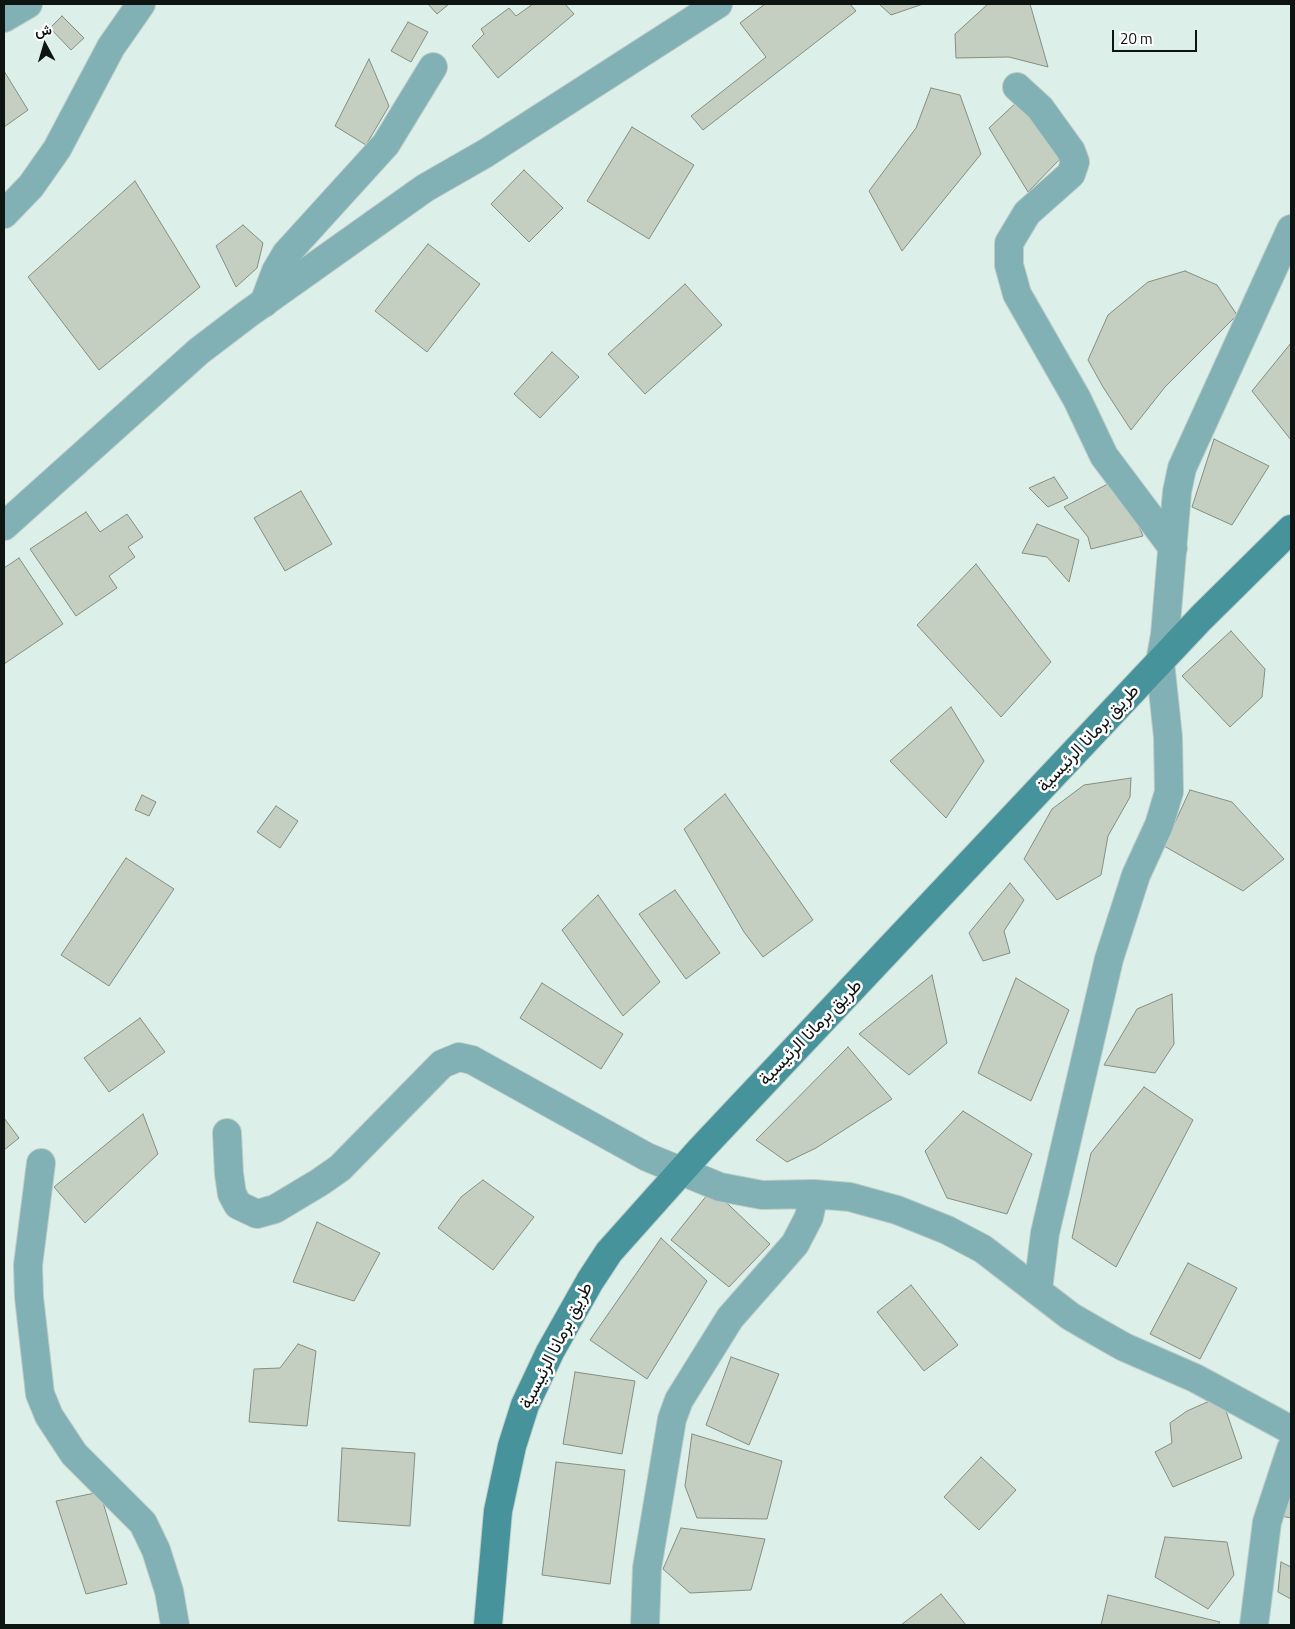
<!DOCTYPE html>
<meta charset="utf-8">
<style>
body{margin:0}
#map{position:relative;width:1295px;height:1629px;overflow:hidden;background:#ddefe9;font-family:"Titillium Web",Vazirmatn,sans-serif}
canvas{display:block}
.frame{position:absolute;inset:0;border:5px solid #0e1412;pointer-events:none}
.north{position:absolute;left:20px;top:20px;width:50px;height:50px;-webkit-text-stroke:4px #fff;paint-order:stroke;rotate:354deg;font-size:14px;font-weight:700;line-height:20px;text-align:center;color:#0e1412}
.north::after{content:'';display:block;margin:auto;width:18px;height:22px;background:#0e1412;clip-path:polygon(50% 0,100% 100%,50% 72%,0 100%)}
.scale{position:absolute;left:1112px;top:30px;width:85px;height:22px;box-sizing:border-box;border:2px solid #0e1412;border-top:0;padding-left:6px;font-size:15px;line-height:18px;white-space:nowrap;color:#0e1412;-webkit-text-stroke:4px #fff;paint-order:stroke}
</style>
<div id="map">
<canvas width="1295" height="1629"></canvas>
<div class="frame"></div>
<div class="north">ش</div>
<div class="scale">20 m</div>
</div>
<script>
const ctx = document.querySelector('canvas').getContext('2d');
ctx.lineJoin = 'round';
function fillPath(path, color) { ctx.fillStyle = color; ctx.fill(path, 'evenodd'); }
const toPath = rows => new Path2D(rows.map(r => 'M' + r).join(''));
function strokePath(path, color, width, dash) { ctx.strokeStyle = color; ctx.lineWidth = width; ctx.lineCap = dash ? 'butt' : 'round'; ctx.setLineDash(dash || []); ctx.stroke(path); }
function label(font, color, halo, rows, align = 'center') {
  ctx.font = font + ' "Titillium Web",Vazirmatn,sans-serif'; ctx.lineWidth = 5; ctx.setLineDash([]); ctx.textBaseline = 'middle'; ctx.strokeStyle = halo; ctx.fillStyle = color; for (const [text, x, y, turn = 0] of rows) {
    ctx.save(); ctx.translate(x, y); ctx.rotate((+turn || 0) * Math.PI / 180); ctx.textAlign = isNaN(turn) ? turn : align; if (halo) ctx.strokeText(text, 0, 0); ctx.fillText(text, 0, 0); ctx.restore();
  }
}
const building = toPath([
 [428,4,449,4,437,14,428,4],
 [533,4,565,4,574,14,498,78,472,46,484,34,481,29,509,8,516,16,533,4],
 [765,4,850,4,856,11,703,130,691,116,766,57,740,23,765,4],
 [879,4,923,4,891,15,879,4],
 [988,4,1030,4,1048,67,1009,57,956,58,955,34,988,4],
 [62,16,84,38,71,50,50,28,62,16],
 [408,22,428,32,411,62,391,51,408,22],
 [369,59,389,106,366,145,335,126,369,59],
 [4,71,28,110,4,127,4,71],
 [931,88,960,95,981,154,902,251,869,191,916,128,931,88],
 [1020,99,1060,159,1028,192,989,128,1020,99],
 [632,127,694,165,649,239,587,201,632,127],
 [524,170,563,208,529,242,491,204,524,170],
 [135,181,200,287,99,370,28,277,135,181],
 [243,225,263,243,257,268,236,287,216,246,243,225],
 [428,244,480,284,427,352,375,311,428,244],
 [1185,271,1217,285,1237,315,1165,387,1131,430,1103,387,1088,360,1108,315,1148,282,1185,271],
 [685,284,722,325,645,394,608,354,685,284],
 [1291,343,1291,440,1252,391,1291,343],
 [552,352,579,377,540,418,514,394,552,352],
 [1214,439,1269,466,1232,525,1192,507,1214,439],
 [1054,477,1068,498,1048,507,1029,488,1054,477],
 [1119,478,1143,536,1091,549,1088,537,1064,507,1119,478],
 [301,491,332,544,285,571,254,518,301,491],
 [86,512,100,532,127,514,143,537,128,547,135,557,109,576,117,588,76,616,30,549,86,512],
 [1037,524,1079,540,1069,582,1047,557,1022,553,1037,524],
 [19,558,63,624,4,664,4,568,19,558],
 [976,564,1051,662,1001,717,917,625,976,564],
 [1231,631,1265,669,1262,697,1230,727,1182,676,1231,631],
 [951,707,984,761,946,818,890,761,951,707],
 [1131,778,1130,797,1108,836,1101,875,1057,900,1024,859,1052,809,1084,785,1131,778],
 [1190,790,1232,802,1284,859,1243,891,1164,846,1190,790],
 [725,794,813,920,763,957,744,932,684,829,725,794],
 [142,795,156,802,149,816,135,810,142,795],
 [276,806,298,821,280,848,257,832,276,806],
 [126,858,174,889,109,986,61,955,126,858],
 [1010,883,1024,900,1004,931,1010,953,983,961,969,933,1010,883],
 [675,890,720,953,686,979,639,914,675,890],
 [598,895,660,982,623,1016,562,930,598,895],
 [932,975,947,1043,909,1075,859,1034,932,975],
 [1016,978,1069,1010,1031,1101,978,1073,1016,978],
 [542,983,623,1034,601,1069,520,1018,542,983],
 [1172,994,1174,1044,1155,1073,1104,1065,1137,1009,1172,994],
 [140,1018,165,1052,109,1092,84,1058,140,1018],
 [848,1047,892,1099,816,1148,787,1162,756,1140,848,1047],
 [1144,1087,1193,1120,1116,1267,1072,1238,1091,1153,1144,1087],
 [963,1111,1032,1154,1007,1214,947,1198,925,1151,963,1111],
 [143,1114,158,1154,85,1223,54,1187,143,1114],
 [4,1118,19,1138,4,1150,4,1118],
 [483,1180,534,1217,493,1270,438,1228,461,1197,483,1180],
 [712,1189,770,1244,729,1287,671,1240,712,1189],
 [317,1222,380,1253,354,1301,293,1282,317,1222],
 [661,1238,707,1281,647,1379,590,1340,661,1238],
 [1188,1263,1237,1288,1200,1359,1150,1334,1188,1263],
 [911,1285,958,1345,924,1371,877,1312,911,1285],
 [298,1344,316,1351,307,1426,249,1422,254,1369,280,1368,298,1344],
 [731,1357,779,1374,749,1445,706,1425,731,1357],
 [575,1372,635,1381,622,1454,563,1444,575,1372],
 [1221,1396,1242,1458,1173,1487,1155,1452,1172,1443,1170,1423,1187,1411,1221,1396],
 [692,1434,782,1461,767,1519,697,1518,685,1486,692,1434],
 [342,1448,415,1453,410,1526,338,1521,342,1448],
 [981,1457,1016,1490,979,1530,944,1497,981,1457],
 [556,1462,625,1470,610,1584,542,1575,556,1462],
 [1291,1491,1291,1518,1281,1516,1291,1491],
 [100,1492,127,1584,86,1594,56,1501,100,1492],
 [681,1528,765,1539,751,1590,690,1593,663,1569,681,1528],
 [1165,1537,1227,1542,1234,1575,1208,1609,1155,1577,1165,1537],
 [1281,1562,1291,1567,1291,1599,1278,1592,1281,1562],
 [941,1594,966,1625,901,1625,941,1594],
 [1108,1595,1220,1622,1218,1625,1101,1625,1108,1595]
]);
const minor = toPath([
 [4,18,28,4],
 [1017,87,1040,108,1071,151,1075,162,1071,174,1027,213,1009,243,1009,265,1017,294,1077,399,1104,456,1173,548],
 [4,214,31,186,57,149,111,47,141,4],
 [264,303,276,271,286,254,386,144,433,67],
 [227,1133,229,1174,232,1194,238,1205,257,1214,275,1209,320,1182,340,1168,442,1064,459,1057,472,1060,647,1157,720,1187,762,1195,814,1194,850,1197,897,1210,947,1230,983,1249,1070,1316,1094,1330,1124,1347,1195,1378,1291,1430],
 [41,1163,28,1265,29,1297,40,1394,49,1416,74,1454,143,1523,156,1550,169,1591,175,1625],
 [1038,1289,1045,1233,1109,959,1136,875,1159,825,1169,792,1168,737,1160,662,1165,635,1177,492,1182,468,1291,229],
 [645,1625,647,1568,672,1419,679,1400,730,1318,795,1244,809,1217,814,1194]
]);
const tertiary = toPath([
 [4,526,199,351,249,313,425,188,486,153,718,4],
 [1254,1625,1267,1522,1291,1449]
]);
const secondary = toPath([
 [488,1625,498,1511,512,1446,525,1405,550,1352,590,1281,609,1252,701,1149,1201,618,1291,529]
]);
const streetNames = [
 ["طريق برمانا الرئيسية",1089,739,-47],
 ["طريق برمانا الرئيسية",811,1033,-46],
 ["طريق برمانا الرئيسية",557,1346,-63]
];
fillPath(building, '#c4cec1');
strokePath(building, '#848e81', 1);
strokePath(minor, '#bcccc7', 30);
strokePath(tertiary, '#bcccc7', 30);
strokePath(secondary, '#bcccc7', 30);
strokePath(minor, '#81b0b5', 28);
strokePath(tertiary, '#81b0b5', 28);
strokePath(secondary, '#46939b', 28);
label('18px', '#0e1412', '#fff', streetNames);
</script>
